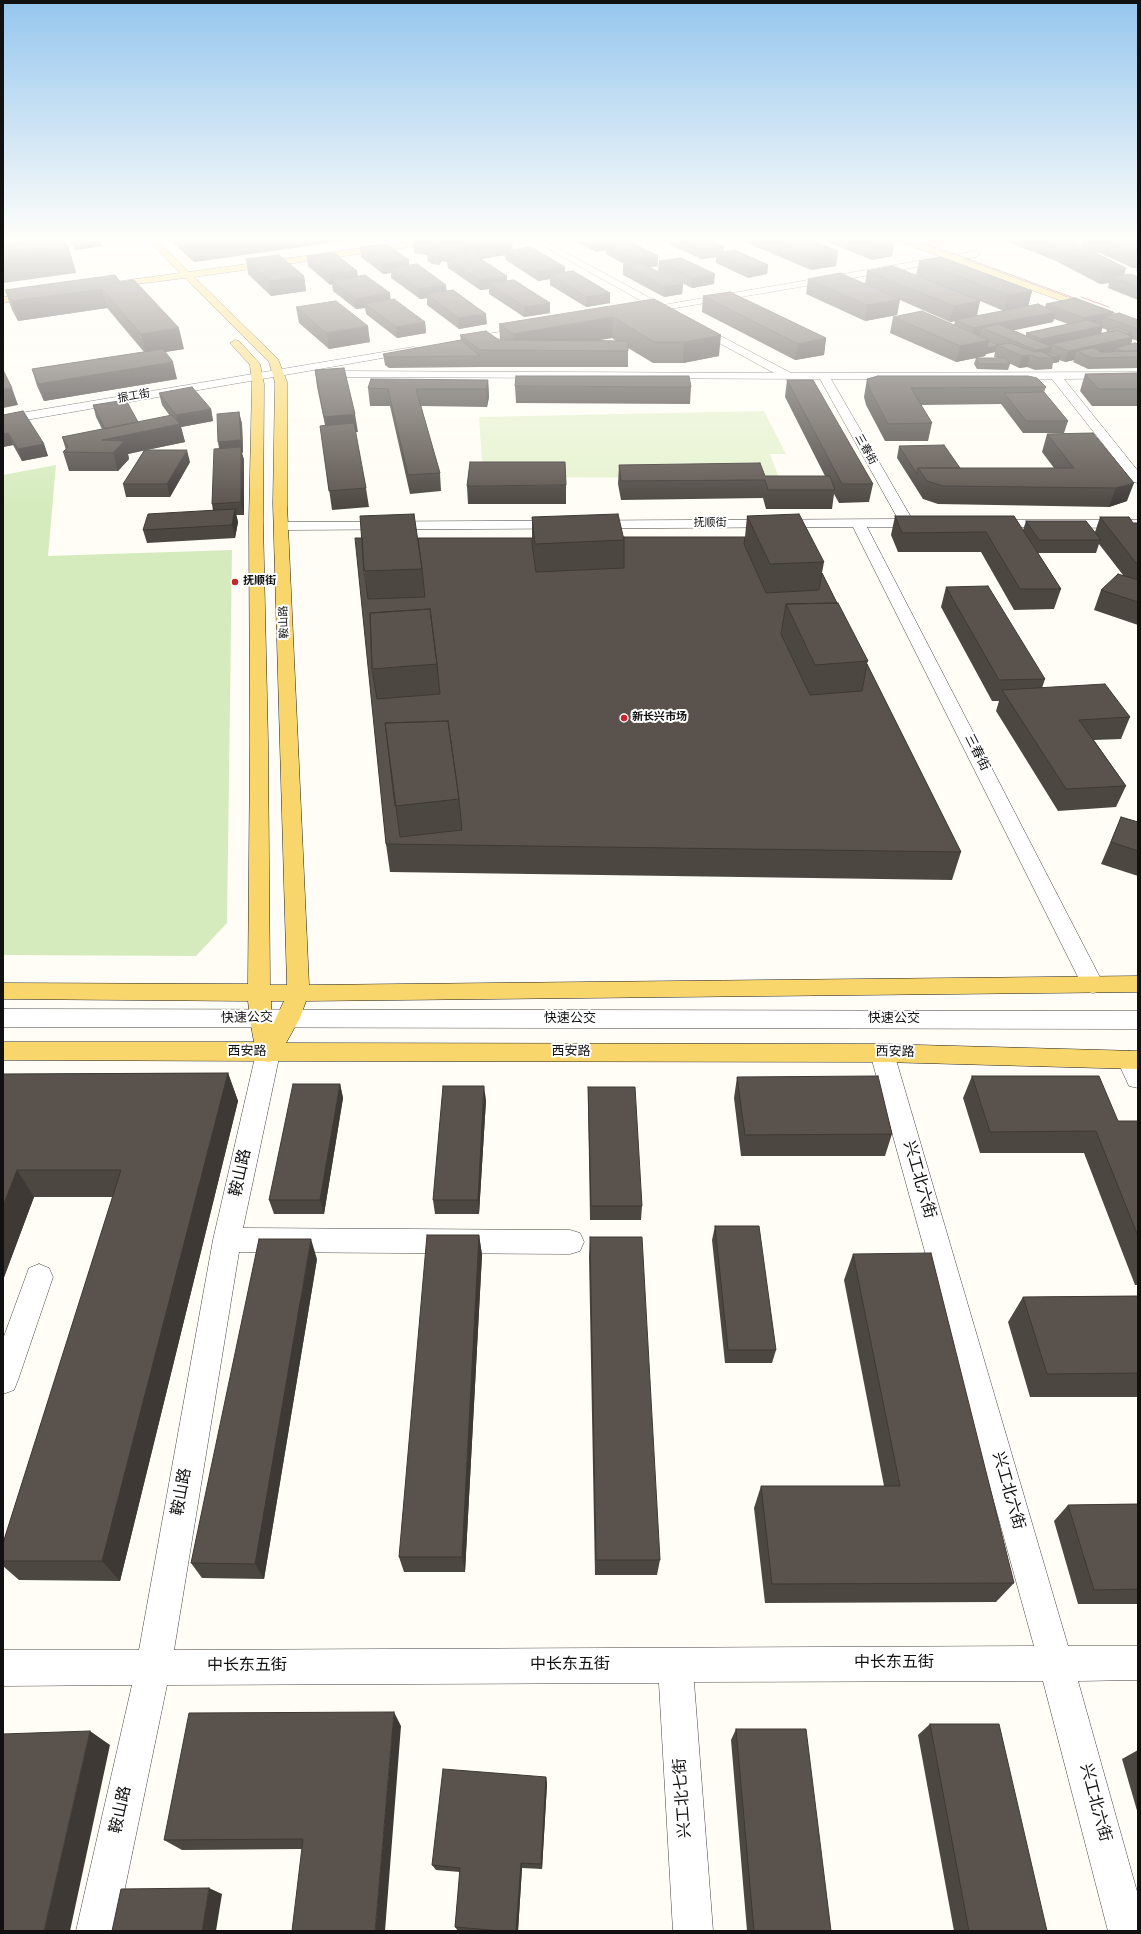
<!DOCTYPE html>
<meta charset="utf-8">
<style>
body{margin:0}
#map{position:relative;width:1141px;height:1934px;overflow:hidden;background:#fffdf5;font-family:Spectral,serif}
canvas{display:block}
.frame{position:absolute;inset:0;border:4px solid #111;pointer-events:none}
</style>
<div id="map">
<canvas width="1141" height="1934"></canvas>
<div class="frame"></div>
</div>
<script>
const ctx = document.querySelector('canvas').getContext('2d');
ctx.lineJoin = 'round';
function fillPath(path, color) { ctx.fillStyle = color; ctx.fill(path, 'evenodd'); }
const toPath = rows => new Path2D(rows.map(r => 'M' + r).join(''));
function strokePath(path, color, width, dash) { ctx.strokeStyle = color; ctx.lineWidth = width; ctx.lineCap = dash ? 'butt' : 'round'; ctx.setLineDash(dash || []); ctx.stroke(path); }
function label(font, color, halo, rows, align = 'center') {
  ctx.font = font + ' Spectral,"Noto Sans SC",serif'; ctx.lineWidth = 4; ctx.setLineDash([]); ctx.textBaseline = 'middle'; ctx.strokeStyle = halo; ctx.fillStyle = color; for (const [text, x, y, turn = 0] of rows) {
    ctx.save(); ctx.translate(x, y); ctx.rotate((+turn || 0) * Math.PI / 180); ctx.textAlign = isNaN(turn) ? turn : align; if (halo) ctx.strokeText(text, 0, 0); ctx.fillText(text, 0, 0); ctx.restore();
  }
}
const green = toPath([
 [56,465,48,556,232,550,227,923,196,956,3,955,3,475]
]);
const pitch = toPath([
 [764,411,786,454,770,454,779,478,483,477,479,417]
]);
const minor = toPath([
 [529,238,539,238,663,305,976,251,980,254,976,257,670,309,668,312,665,313,660,311,638,315,635,314,633,312,635,310,652,307,529,238],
 [31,239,40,245,35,250,3,255,3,249,30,245,3,247,3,241,31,239],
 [694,322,791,373,1138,372,1138,378,1064,379,1138,471,1138,483,1133,482,1052,379,831,379,912,519,923,519,928,520,930,523,928,526,923,527,867,527,1104,985,1101,991,1093,993,1085,991,853,527,281,530,276,529,274,526,276,523,281,522,898,519,820,379,336,377,331,374,336,371,774,373,690,327,689,325,694,322],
 [529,327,534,330,533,332,464,344,459,341,464,338,529,327],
 [413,347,417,348,418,350,417,352,3,424,3,416,413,347],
 [989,520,1138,520,1138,528,984,527,982,524,984,521,989,520],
 [3,1009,1138,1011,1138,1029,3,1027,3,1009],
 [268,1044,276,1047,280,1053,243,1228,570,1230,580,1233,584,1242,580,1251,570,1254,239,1252,174,1650,1034,1646,870,1053,874,1047,882,1044,890,1047,894,1053,1068,1646,1138,1646,1138,1680,1078,1681,1138,1895,1138,1931,1108,1931,1043,1681,694,1682,713,1931,673,1931,659,1683,167,1685,116,1931,76,1931,132,1685,3,1686,3,1650,139,1650,213,1240,256,1053,260,1047,268,1044],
 [1129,1051,1138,1055,1138,1088,1129,1086,1117,1060,1121,1053,1129,1051],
 [39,1264,49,1268,53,1277,18,1380,14,1390,3,1394,3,1339,29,1268,39,1264]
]);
const major = toPath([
 [146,238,155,238,189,272,435,238,456,238,452,241,194,277,278,359,287,382,287,504,309,985,1138,976,1138,992,306,1001,300,1018,286,1043,882,1044,1138,1051,1138,1069,882,1062,272,1061,268,1062,264,1061,3,1060,3,1042,254,1042,250,1020,248,1001,3,999,3,983,248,984,250,742,249,521,252,384,250,365,230,343,235,340,239,341,260,364,264,384,263,521,268,742,270,985,287,985,273,504,275,382,269,362,185,278,104,288,102,286,107,283,180,273,146,238],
 [271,1001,284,1001,273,1024,272,1020,271,1001],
 [894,238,906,238,1138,323,1138,329,895,240,894,238],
 [37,292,42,295,40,297,3,303,3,297,37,292]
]);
const tram = toPath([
 [911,238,1085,302],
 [1081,297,1109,307],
 [1102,308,1138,322]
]);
const wall = toPath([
 [26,238,61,238,69,248,76,273,27,242],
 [67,238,100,238,102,246,76,250,68,241],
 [169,238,341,238,342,241,194,262,170,240],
 [413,238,508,238,512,240,512,250,565,267,565,272,610,303,586,307,550,285,550,279,538,281,506,260,505,255,480,259,507,281,550,303,550,313,524,317,489,294,489,289,480,290,448,268,447,262,442,261,439,265,431,264,431,262,428,262,427,255,414,253],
 [569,238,617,238,619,239,619,243,658,266,650,267,683,284,682,294,664,297,623,275,623,265,626,265,606,254,606,250,596,252],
 [657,238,706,238,723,252,768,265,767,274,748,278,716,263,716,257,701,259,670,245,670,241,664,242],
 [743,238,805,238,836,266,811,270,743,241],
 [818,238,884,238,892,256,872,260],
 [994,238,1063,238,1081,245,1083,238,1138,238,1138,272,1136,271,1137,268,1133,268,1102,254,1095,252,1124,275,1138,277,1138,300,1108,288,1109,283,1100,284,1054,260,1008,242],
 [360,247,409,265,447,291,487,324,459,329,427,305,427,298,420,299,391,278,391,273,383,274,361,257],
 [307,256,357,271,358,277,390,300,425,322,426,333,397,338,366,314,365,308,356,309,333,291,332,284,330,285,308,266],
 [246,259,304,276,306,291,271,296,248,274],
 [659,261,714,284,692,288,658,271],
 [919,261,1032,291,1028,306,1045,307,1046,304,1113,312,1112,315,1138,320,1138,341,1132,339,1131,344,1138,344,1138,368,1088,369,1073,362,1074,360,1065,362,1059,360,1059,362,1053,363,1052,369,1035,370,1027,367,1019,368,1009,363,1010,364,1008,370,977,369,974,364,976,358,956,362,890,333,893,317,954,325,955,321,950,322,900,300,897,315,865,321,806,294,808,279,865,284,867,271,916,275],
 [980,301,1004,311,977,316],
 [1054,319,1068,324,1026,333,1026,336,1013,330,1053,322],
 [1102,328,1107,330,1106,333,1101,334],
 [995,352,994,357,998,358,977,358,985,356,986,354],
 [120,282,184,349,165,352,177,379,44,401,37,386,32,369,144,352,107,308,18,321,12,310,5,290],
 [703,296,826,338,824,355,795,360,702,312],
 [654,299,719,356,683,363,653,363,628,348,628,367,481,367,389,368,385,365,383,354,461,340,460,335,500,340,499,324],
 [612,338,616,341,597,340],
 [296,307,370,342,329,349,299,323],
 [315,370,358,432,355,432,366,488,369,507,332,510,320,426,325,425,317,387],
 [1138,373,1138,406,1092,406,1080,391,1085,374],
 [867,379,1046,387,1044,392,1068,421,1064,433,1023,433,1001,404,921,405,932,423,928,441,885,441,866,405,864,397],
 [488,380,489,397,487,407,421,406,440,473,441,491,410,494,390,406,370,406,368,388],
 [787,380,873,484,869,502,839,503,834,494,832,509,766,509,763,498,621,500,618,484,619,465,765,476,825,476,785,397],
 [515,386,691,387,690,404,516,403],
 [159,393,211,409,213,421,181,427,185,442,146,450,190,462,170,497,126,497,123,484,144,450,128,454,129,459,118,471,69,471,63,452,66,450,62,437,102,429,96,417,93,405,138,422,170,416,162,405],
 [239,412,242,424,243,452,242,453,244,460,244,515,236,515,238,522,235,538,147,543,143,530,213,511,212,504,219,449],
 [3,415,44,444,48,456,22,461,13,445,3,447],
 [1093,433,1127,501,1109,507,938,504,923,499,897,458,899,446,960,468,1054,468,1042,452,1047,434],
 [566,485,566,504,468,504,467,486],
 [747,516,824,562,822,573,837,603,868,661,867,664,961,852,952,880,390,872,386,844,362,538,532,538,532,517,624,537,745,537],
 [895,516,1023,530,1026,521,1095,532,1100,517,1133,523,1138,523,1138,625,1094,610,1101,590,1123,575,1099,544,1096,553,1038,553,1061,589,1054,609,1014,610,981,552,898,552,891,535],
 [946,587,1045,679,1042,688,1130,717,1121,739,1094,740,1126,786,1116,807,1058,811,996,711,999,701,992,701,941,607],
 [1121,817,1138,822,1138,876,1101,864],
 [228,1073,238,1101,120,1581,19,1580,3,1566,3,1543,113,1197,34,1197,3,1280,3,1074],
 [972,1076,1118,1121,1138,1121,1138,1285,1135,1285,1084,1153,980,1153,963,1098],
 [737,1077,892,1134,885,1156,741,1156,734,1098],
 [340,1084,343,1098,324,1214,274,1214,269,1200],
 [588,1087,642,1206,641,1220,590,1220,588,1101],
 [486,1100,479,1214,435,1214,433,1200],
 [715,1226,776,1350,772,1363,725,1363,712,1240],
 [479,1235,482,1255,465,1572,404,1572,399,1557],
 [590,1237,660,1560,657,1575,595,1575,589,1257],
 [853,1254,1014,1583,996,1602,765,1603,754,1508,761,1486,884,1486,844,1280],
 [317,1259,264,1579,202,1578,191,1563],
 [1138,1296,1138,1397,1030,1397,1008,1322,1023,1297],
 [1138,1504,1138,1604,1078,1604,1054,1521,1068,1505],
 [930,1724,1047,1931,954,1931,918,1735],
 [401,1726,302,1849,182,1850,164,1840],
 [736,1729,831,1931,747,1931,731,1740],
 [1138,1750,1138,1814,1122,1759],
 [546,1777,547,1784,542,1869,522,1868,518,1931,458,1931,455,1927,460,1872,436,1870,432,1865]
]);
const shadedWall = toPath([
 [3,238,6,238,6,240,3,241],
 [91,238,100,238,102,246,76,250,73,240],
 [231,238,341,238,342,241,194,262,190,243],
 [438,238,440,238,442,261,439,265,437,239],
 [456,238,458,238,459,248,469,246,470,261,458,262],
 [475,238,494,238,512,240,513,254,505,251,505,255,476,260],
 [665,238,671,238,670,241,664,242],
 [619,239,618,249,606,245,606,250,596,252,597,242],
 [894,242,892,256,872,260,875,245],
 [724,246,723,256,717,253,716,257,701,259,702,249],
 [69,248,76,273,3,283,3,256],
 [838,251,836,266,811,270,813,255],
 [1137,254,1138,254,1138,265,1137,268,1133,268],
 [658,256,658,266,635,270,636,260],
 [409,260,409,270,390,268,391,273,383,274,382,264],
 [768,265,767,274,748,278,749,268],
 [565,267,565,277,550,274,550,279,538,281,538,271],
 [1126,268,1122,282,1111,277,1109,283,1100,284,1104,269],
 [357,271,358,281,332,281,332,284,330,285,329,274],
 [715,274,714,284,692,288,692,278],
 [304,276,306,291,271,296,269,281],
 [507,276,507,286,489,283,489,289,480,290,479,280],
 [683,284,682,294,664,297,665,287],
 [446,285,447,295,426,294,427,298,420,299,419,289],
 [102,289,107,308,18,321,12,301],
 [1032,291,1028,306,1005,311,1008,295],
 [390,293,391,304,365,304,365,308,356,309,355,299],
 [610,293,610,303,586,307,586,297],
 [900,299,897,315,865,321,867,305],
 [980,301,976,317,950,322,954,306],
 [550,303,550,313,524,317,524,307],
 [1056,312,1053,322,997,334,982,328,980,337,970,339,973,328],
 [1113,312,1111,319,1104,317,1102,324,1080,329,1083,318],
 [486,314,487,324,459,329,458,318],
 [613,317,612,338,537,351,513,351,513,334],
 [425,322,426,333,397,338,396,327],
 [368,326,370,342,329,349,326,333],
 [1103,326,1100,337,1052,344,1051,347,1052,347,1049,357,1035,357,1036,350,1038,350,1041,339],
 [179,328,184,349,146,355,141,334],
 [1132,333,1131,337,1133,337,1130,348,1115,348,1114,351,1090,357,1077,351,1074,360,1065,362,1068,351],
 [721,335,719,356,683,363,684,342],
 [826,338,824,355,795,360,798,344],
 [989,340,987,348,997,346,995,352,986,354,985,356,956,362,960,346],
 [1030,355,1027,367,1019,368,1022,356],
 [1060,356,1059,362,1053,363,1055,358,1051,358],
 [173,362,177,379,44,401,38,384],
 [488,380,489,397,487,407,486,389],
 [12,388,18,405,3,408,3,389],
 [211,409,213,421,181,427,185,442,128,454,129,459,118,471,113,453,102,440,178,425,176,415],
 [239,412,242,424,243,452,242,453,244,460,244,515,241,502,220,454,218,442],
 [355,414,358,432,327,435,324,417],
 [8,433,13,445,3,447,3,434],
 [44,444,48,456,22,461,18,449],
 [187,450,190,462,170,497,167,484],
 [1134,483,1127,501,1109,507,1116,488],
 [235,509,238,522,235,538,232,525],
 [228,1073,238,1101,120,1581,102,1561],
 [340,1084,343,1098,324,1214,320,1200],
 [484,1086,486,1100,479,1214,478,1200],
 [17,1170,34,1197,3,1280,3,1206],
 [479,1235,482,1255,465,1572,462,1557],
 [311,1239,317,1259,264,1579,255,1564],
 [394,1712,401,1726,385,1931,375,1931],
 [90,1731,110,1745,70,1931,44,1931],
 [546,1777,547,1784,542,1869,541,1864],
 [521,1863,522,1868,518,1931,516,1931],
 [209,1888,222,1894,216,1931,202,1931]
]);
const building = toPath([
 [29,238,61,238,69,248,3,256,3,245,31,241,29,238],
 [71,238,91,238,73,240,71,238],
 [184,238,231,238,190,243,184,238],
 [430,238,438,238,437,239,429,239,430,238],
 [494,238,508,238,512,240,475,245,476,241,494,239,494,238],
 [588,238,617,238,619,239,597,242,588,238],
 [677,238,706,238,724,246,702,249,677,238],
 [771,238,805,238,838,251,813,255,771,238],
 [856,238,884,238,894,242,875,245,856,238],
 [1037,238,1063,238,1076,243,1126,268,1104,269,1057,246,1037,238],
 [1099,238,1138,238,1138,254,1106,240,1099,238],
 [628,241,658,256,636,260,606,245,628,241],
 [386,244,409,260,382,264,360,247,386,244],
 [459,244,469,246,457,248,459,244],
 [531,247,565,267,538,271,505,251,531,247],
 [735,250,768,265,749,268,717,253,735,250],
 [334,253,357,271,329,274,307,256,334,253],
 [473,254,507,276,479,280,447,258,473,254],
 [279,255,304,276,269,281,246,259,279,255],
 [941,257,1032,291,1008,295,919,261,941,257],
 [681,258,715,274,692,278,659,261,681,258],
 [640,263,683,284,665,287,623,265,640,263],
 [417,264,446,285,419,289,390,268,417,264],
 [893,266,980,301,954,306,867,271,893,266],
 [573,271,610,293,586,297,550,274,573,271],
 [840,273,900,299,867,305,808,279,840,273],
 [1131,274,1138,277,1138,288,1111,277,1131,274],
 [115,275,120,282,134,280,179,328,141,334,102,289,12,301,5,290,115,275],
 [365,275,390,293,355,299,332,281,365,275],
 [514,280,550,303,524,307,489,283,514,280],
 [453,290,486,314,458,318,426,294,453,290],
 [730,292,826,338,798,344,703,296,730,292],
 [1075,298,1113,312,1083,318,1046,304,1075,298],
 [394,299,425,322,396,327,365,304,394,299],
 [654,299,721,335,684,342,654,342,613,317,513,334,499,324,654,299],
 [336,301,368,326,326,333,296,307,336,301],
 [1038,304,1056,312,973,328,955,320,1038,304],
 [922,311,989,340,960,346,893,317,922,311],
 [1119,313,1138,320,1138,329,1104,317,1119,313],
 [1088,320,1103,326,1041,339,1026,333,1088,320],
 [998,324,1052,347,1036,350,982,328,998,324],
 [1117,327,1132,333,1126,334,1117,330,1111,332,1107,330,1117,327],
 [1117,330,1133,337,1068,351,1052,344,1117,330],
 [486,331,499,340,628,341,628,351,480,350,460,335,486,331],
 [461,340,480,356,387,357,383,354,461,340],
 [989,341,998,345,997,345,997,346,987,348,989,341],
 [1010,343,1034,352,1040,351,1055,358,1039,358,1030,355,1022,356,997,345,1010,343],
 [1135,343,1138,344,1138,351,1122,351,1115,348,1135,343],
 [1093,348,1101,352,1138,351,1138,357,1092,358,1077,351,1093,348],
 [163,349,173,362,38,384,32,369,163,349],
 [1049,352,1060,356,1054,357,1045,353,1049,352],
 [976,358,1006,358,1010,364,979,364,976,358],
 [344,368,355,414,324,417,315,370,344,368],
 [3,370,12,388,3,389,3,370],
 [1138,373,1138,389,1098,389,1085,374,1138,373],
 [516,376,689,376,691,387,515,386,516,376],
 [878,376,1028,376,1037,378,1046,387,911,388,932,423,888,424,869,388,867,379,878,376],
 [371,379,488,380,486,389,416,389,440,473,408,475,388,389,368,388,371,379],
 [787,380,813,380,873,484,842,484,787,380],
 [192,387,211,409,176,415,159,393,192,387],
 [1044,392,1068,421,1026,421,1004,393,1044,392],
 [126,400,138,422,105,429,93,405,126,400],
 [23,411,44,444,18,449,8,433,3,434,3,415,23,411],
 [239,412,241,440,218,442,217,414,239,412],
 [172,415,180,424,102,440,124,441,113,453,63,452,68,447,62,437,172,415],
 [354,423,366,488,329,491,320,426,354,423],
 [1093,433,1134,483,1116,488,943,486,927,481,918,468,1074,468,1047,434,1093,433],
 [944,445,960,468,918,468,917,474,899,446,944,445],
 [241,447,241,502,212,504,214,449,241,447],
 [145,450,187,450,167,484,123,484,145,450],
 [470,462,565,462,566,485,467,486,470,462],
 [760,463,765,476,830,476,835,490,768,490,765,480,621,481,619,465,760,463],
 [235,509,232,525,143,530,148,514,235,509],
 [414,514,422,569,364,571,360,516,414,514],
 [618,514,624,540,535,544,532,517,618,514],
 [799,514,824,562,770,564,747,516,799,514],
 [895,516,1014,516,1061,589,1020,589,986,532,902,533,895,516],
 [1100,517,1129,517,1133,523,1138,523,1138,563,1136,563,1100,517],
 [1026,521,1086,521,1101,540,1039,540,1026,521],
 [624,537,745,537,744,544,766,593,819,590,822,573,837,603,786,604,781,634,810,695,862,691,867,664,961,852,386,844,355,538,362,538,364,571,368,599,425,597,422,569,418,538,532,538,532,544,536,572,624,568,624,537],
 [430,609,437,664,440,694,377,699,372,669,370,613,430,609],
 [448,721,459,799,462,830,400,837,385,723,448,721],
 [1118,574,1138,580,1138,602,1101,590,1118,574],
 [988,586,1045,679,999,680,946,587,988,586],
 [838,603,868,661,815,665,786,604,838,603],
 [430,609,437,664,372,669,370,613,430,609],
 [1105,684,1130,717,1079,720,1126,786,1066,789,1002,690,1105,684],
 [448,721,459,799,395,806,385,723,448,721],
 [1121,817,1138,822,1138,851,1111,842,1121,817],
 [228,1073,102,1561,3,1561,3,1543,121,1170,17,1170,3,1206,3,1074,228,1073],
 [878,1076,892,1134,745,1135,737,1077,878,1076],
 [972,1076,1099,1076,1118,1121,1138,1121,1138,1236,1096,1131,990,1132,972,1076],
 [293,1084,340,1084,320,1200,269,1200,293,1084],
 [443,1086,484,1086,478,1200,433,1200,443,1086],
 [588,1087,635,1087,642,1206,591,1206,588,1087],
 [715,1226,759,1226,776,1350,728,1350,715,1226],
 [427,1235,479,1235,462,1557,399,1557,427,1235],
 [590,1237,642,1237,660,1560,596,1560,590,1237],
 [259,1239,311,1239,255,1564,191,1563,259,1239],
 [931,1253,1014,1583,772,1584,761,1486,900,1486,853,1254,931,1253],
 [1138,1296,1138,1373,1047,1374,1023,1297,1138,1296],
 [1138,1504,1138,1589,1094,1590,1068,1505,1138,1504],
 [394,1712,375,1931,292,1931,303,1839,164,1840,189,1713,394,1712],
 [930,1724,999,1724,1047,1931,969,1931,930,1724],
 [736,1729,806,1729,831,1931,754,1931,736,1729],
 [90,1731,44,1931,3,1931,3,1734,90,1731],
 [443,1769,546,1777,541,1864,521,1863,516,1931,502,1931,455,1927,460,1868,432,1865,443,1769],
 [209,1888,202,1931,112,1931,121,1889,209,1888]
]);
const markers = [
 [235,582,4,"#c4262e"],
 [624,718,4,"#c4262e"]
];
const farStreetnames = [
 ["振工街",134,397,-10],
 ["三春街",865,450,61],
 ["抚顺街",710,524],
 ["鞍山路",285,622,-92]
];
const farPoinames = [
 ["抚顺街",243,582],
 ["新长兴市场",632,718]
];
const streetNames = [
 ["三春街",976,753,63],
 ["快速公交",247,1019,-1],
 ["快速公交",570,1019],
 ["快速公交",894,1019],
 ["西安路",247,1052],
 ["西安路",571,1052],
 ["西安路",895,1053,1]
];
const nearStreetnames = [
 ["鞍山路",242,1173,-78],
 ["兴工北六街",918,1180,74],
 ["兴工北六街",1007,1491,74],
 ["鞍山路",183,1492,-80],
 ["中长东五街",894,1664],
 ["中长东五街",570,1666],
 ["中长东五街",247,1667],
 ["兴工北七街",684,1798,-94],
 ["兴工北六街",1094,1803,75],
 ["鞍山路",122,1810,-78]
];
fillPath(green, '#d5ebbd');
fillPath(pitch, '#e6f2cf');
strokePath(minor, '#444', 1);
strokePath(major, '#222', 1);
fillPath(minor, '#fff');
fillPath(major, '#f9d66b');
strokePath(tram, '#c4262e', 1);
fillPath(wall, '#4d4742');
fillPath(shadedWall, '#3f3936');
fillPath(building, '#5a524d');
strokePath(building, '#3f3936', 1);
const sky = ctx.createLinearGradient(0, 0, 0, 509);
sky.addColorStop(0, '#95c6ee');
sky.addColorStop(0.47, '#fffefa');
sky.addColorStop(1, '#fffefa00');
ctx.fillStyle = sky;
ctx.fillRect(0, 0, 1141, 509);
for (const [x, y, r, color] of markers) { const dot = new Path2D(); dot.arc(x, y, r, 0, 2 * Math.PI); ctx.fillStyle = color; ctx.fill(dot); strokePath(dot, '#fff', 1.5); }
label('11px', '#111', '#fff', farStreetnames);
label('bold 11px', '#111', '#fff', farPoinames, 'left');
label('13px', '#111', '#fff', streetNames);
label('16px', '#111', '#fff', nearStreetnames);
</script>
